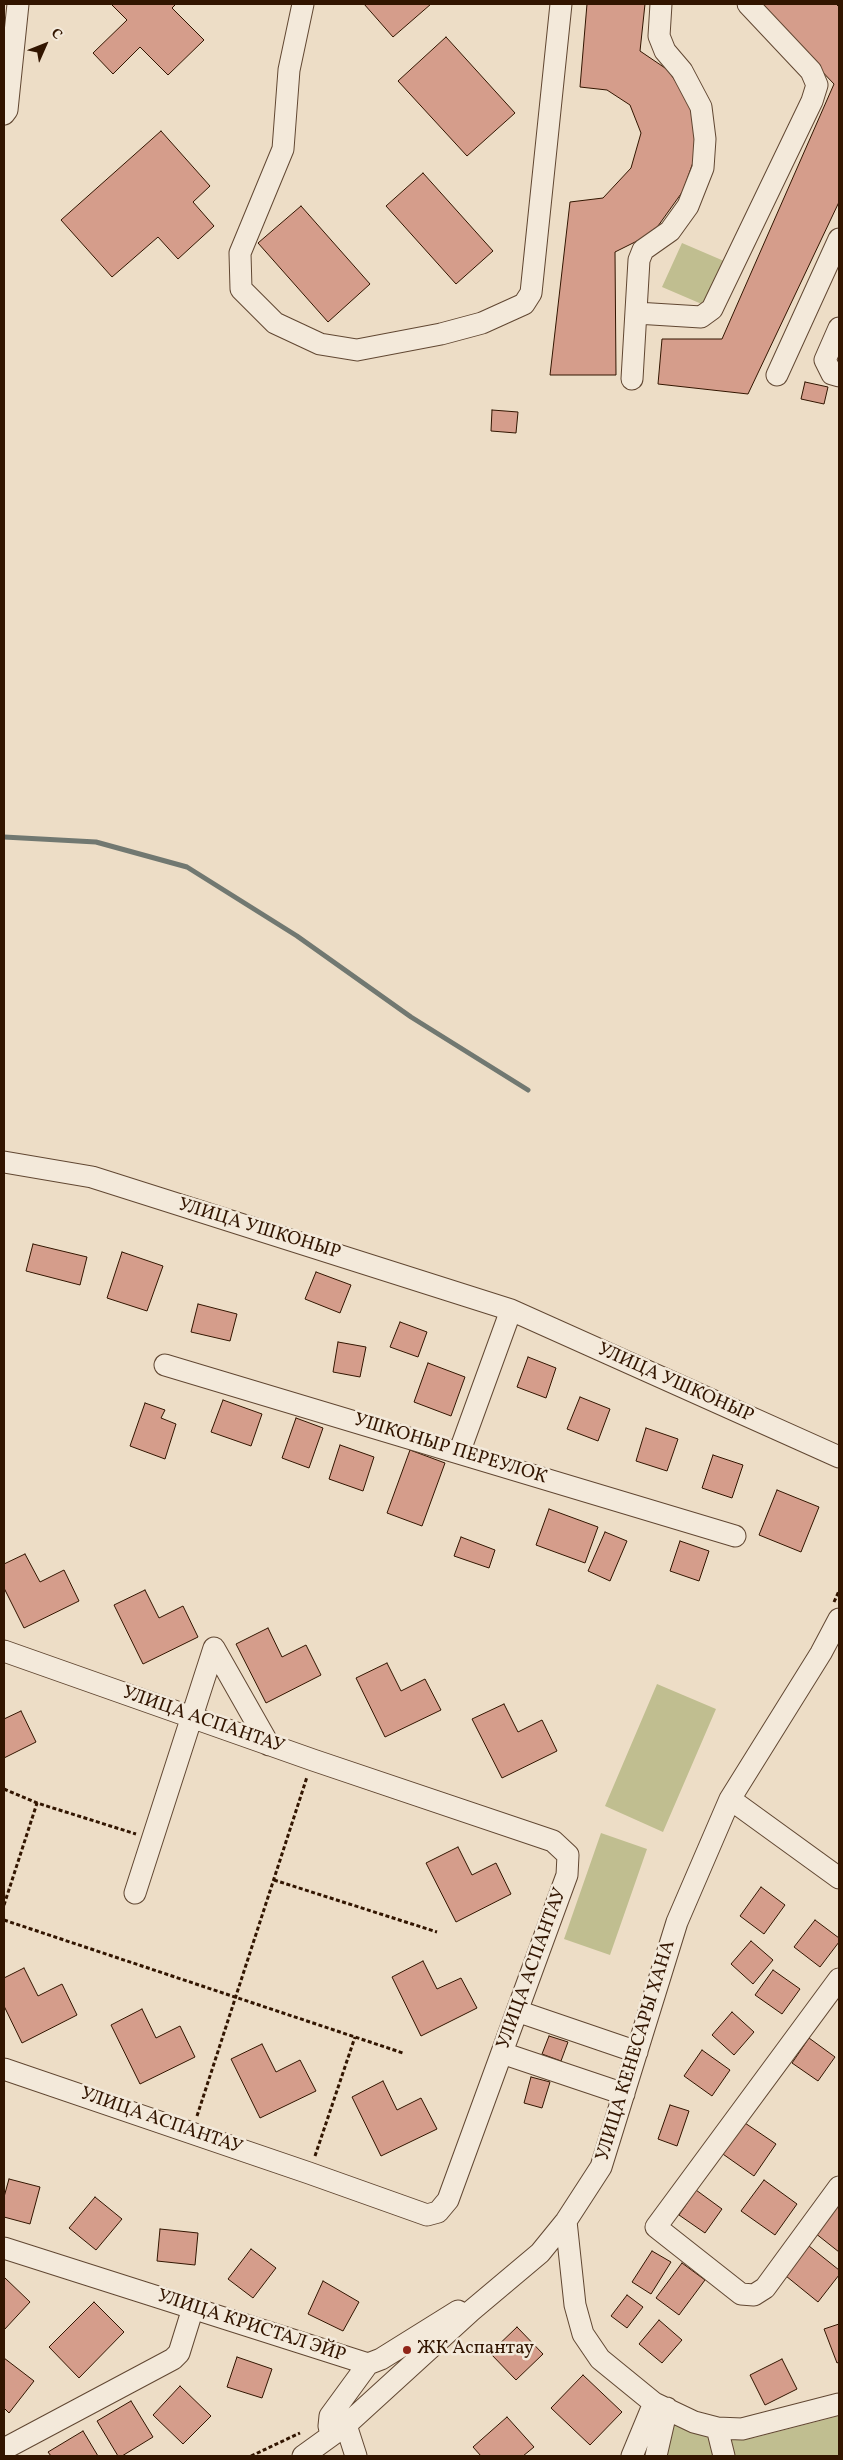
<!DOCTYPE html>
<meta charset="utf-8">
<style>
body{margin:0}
#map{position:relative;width:843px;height:2460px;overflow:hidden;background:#edddc6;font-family:Vollkorn,serif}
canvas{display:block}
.frame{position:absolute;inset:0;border:5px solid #321500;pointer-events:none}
.north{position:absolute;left:20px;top:20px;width:50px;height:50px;-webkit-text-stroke:4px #f3e9da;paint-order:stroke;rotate:46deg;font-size:14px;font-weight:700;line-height:20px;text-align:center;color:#321500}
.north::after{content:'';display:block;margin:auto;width:18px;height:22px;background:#321500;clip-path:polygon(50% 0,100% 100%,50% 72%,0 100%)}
</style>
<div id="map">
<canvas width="843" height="2460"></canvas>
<div class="frame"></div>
<div class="north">С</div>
</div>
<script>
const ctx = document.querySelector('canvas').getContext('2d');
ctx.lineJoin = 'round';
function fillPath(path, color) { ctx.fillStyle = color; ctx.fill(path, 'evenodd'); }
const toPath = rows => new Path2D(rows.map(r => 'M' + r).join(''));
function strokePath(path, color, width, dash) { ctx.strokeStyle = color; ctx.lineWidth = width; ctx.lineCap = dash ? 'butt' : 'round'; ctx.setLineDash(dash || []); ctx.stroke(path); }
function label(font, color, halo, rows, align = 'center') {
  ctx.font = font + ' Vollkorn,serif'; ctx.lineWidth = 5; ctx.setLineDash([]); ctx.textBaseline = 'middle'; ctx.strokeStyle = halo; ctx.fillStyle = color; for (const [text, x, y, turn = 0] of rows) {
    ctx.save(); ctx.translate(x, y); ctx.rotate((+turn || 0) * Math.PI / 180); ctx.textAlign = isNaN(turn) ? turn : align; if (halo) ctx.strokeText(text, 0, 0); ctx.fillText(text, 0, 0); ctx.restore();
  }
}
const green = toPath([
 [682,243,724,261,704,305,662,287,672,265,695,275,672,265],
 [657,1684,716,1709,663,1832,605,1806],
 [601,1833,647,1849,610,1955,564,1939],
 [657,2416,677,2426,714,2438,753,2438,839,2416,839,2456,641,2456]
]);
const stream = toPath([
 [4,837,96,842,187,867,297,936,411,1017,528,1090]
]);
const building = toPath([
 [111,4,176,4,172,8,204,40,168,75,140,47,113,74,93,53,127,20,111,4],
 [364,4,431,4,393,37,364,4],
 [587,4,645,4,640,51,668,70,692,106,697,151,683,191,653,233,615,252,616,375,550,375,570,202,603,198,631,168,641,133,630,105,607,90,580,87,587,4],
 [758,4,836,4,839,7,839,202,748,394,658,384,662,339,722,339,834,84,758,4],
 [446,37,515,113,467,156,398,81,446,37],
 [161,131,210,186,193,202,214,226,178,259,158,237,112,277,61,220,161,131],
 [423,173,493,251,456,284,386,206,423,173],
 [301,206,370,284,328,322,258,243,301,206],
 [805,382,828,387,824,404,801,399,805,382],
 [492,410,518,412,516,433,491,431,492,410],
 [33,1244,87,1257,80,1285,26,1271,33,1244],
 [122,1252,163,1266,147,1311,107,1298,122,1252],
 [316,1272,351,1285,340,1313,305,1299,316,1272],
 [198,1304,237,1314,230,1341,191,1332,198,1304],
 [400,1322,427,1332,418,1357,390,1347,400,1322],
 [338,1342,366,1347,360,1377,333,1372,338,1342],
 [528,1357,556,1368,546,1398,517,1387,528,1357],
 [428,1363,465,1377,451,1416,414,1402,428,1363],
 [580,1397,610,1409,598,1441,567,1429,580,1397],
 [223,1400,262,1414,251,1446,211,1432,223,1400],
 [145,1403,165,1410,161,1418,176,1424,165,1459,130,1446,145,1403],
 [296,1418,323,1428,309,1468,282,1458,296,1418],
 [646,1428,678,1439,667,1471,636,1461,646,1428],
 [340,1445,374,1457,363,1491,329,1479,340,1445],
 [410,1450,445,1463,422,1526,387,1513,410,1450],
 [713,1455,743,1465,732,1498,702,1488,713,1455],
 [777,1490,819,1507,801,1552,759,1535,777,1490],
 [549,1509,598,1527,585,1563,536,1545,549,1509],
 [605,1532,627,1541,610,1581,588,1571,605,1532],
 [461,1537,495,1550,489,1568,454,1556,461,1537],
 [680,1541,709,1551,699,1581,670,1571,680,1541],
 [25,1554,40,1582,64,1570,79,1601,24,1628,4,1588,4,1564,25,1554],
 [145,1590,159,1618,183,1606,198,1637,143,1664,114,1605,145,1590],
 [268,1628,282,1657,306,1645,321,1675,266,1703,236,1644,268,1628],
 [387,1663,401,1691,425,1679,441,1710,385,1737,356,1678,387,1663],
 [504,1704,518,1732,542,1720,557,1751,502,1778,472,1719,504,1704],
 [21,1711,36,1742,4,1758,4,1719,21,1711],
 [458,1847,472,1875,496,1863,511,1894,456,1922,426,1863,458,1847],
 [761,1887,785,1905,764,1934,740,1916,761,1887],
 [815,1920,839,1938,839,1942,820,1967,794,1947,815,1920],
 [751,1941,773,1960,753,1984,731,1964,751,1941],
 [423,1961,437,1989,461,1978,477,2008,421,2036,392,1977,423,1961],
 [24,1968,38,1996,62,1984,77,2015,22,2043,4,2006,4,1978,24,1968],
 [773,1970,800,1989,782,2014,755,1995,773,1970],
 [142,2009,156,2038,180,2026,195,2057,140,2084,111,2025,142,2009],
 [732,2012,754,2032,734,2055,712,2035,732,2012],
 [549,2036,568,2042,561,2061,542,2054,549,2036],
 [809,2038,835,2057,818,2081,792,2063,809,2038],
 [262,2044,276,2072,300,2060,316,2091,260,2118,231,2059,262,2044],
 [702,2050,730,2070,712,2096,684,2076,702,2050],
 [531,2077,550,2082,542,2108,524,2103,531,2077],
 [383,2081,397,2110,421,2098,437,2129,381,2156,352,2097,383,2081],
 [670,2105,689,2111,677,2146,658,2139,670,2105],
 [742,2121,776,2144,754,2176,720,2152,742,2121],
 [9,2179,40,2187,30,2224,4,2217,4,2197,9,2179],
 [764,2180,797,2204,775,2235,741,2211,764,2180],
 [696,2190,722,2209,705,2233,679,2215,696,2190],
 [95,2197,122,2219,96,2250,69,2228,95,2197],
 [839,2203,839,2252,815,2233,839,2203],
 [160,2229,198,2233,195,2265,157,2261,160,2229],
 [809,2246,839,2270,839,2275,818,2302,786,2276,809,2246],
 [251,2249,276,2268,253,2298,228,2279,251,2249],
 [652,2251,671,2262,651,2294,632,2282,652,2251],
 [682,2263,705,2280,679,2315,656,2298,682,2263],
 [4,2277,30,2302,4,2330,4,2277],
 [323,2281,359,2302,343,2331,308,2314,323,2281],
 [627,2295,643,2307,627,2328,611,2316,627,2295],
 [94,2302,124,2332,79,2378,49,2347,94,2302],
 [659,2320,682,2340,662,2363,639,2344,659,2320],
 [839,2324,839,2362,837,2363,824,2329,839,2324],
 [517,2327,543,2354,516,2380,490,2353,517,2327],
 [237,2357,272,2369,262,2398,227,2387,237,2357],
 [4,2358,34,2381,9,2413,4,2408,4,2358],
 [782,2359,797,2389,765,2405,750,2375,782,2359],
 [583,2375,622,2412,590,2445,551,2408,583,2375],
 [180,2386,211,2416,183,2444,153,2415,180,2386],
 [131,2401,153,2437,122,2456,118,2456,97,2421,131,2401],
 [507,2417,534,2447,523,2456,481,2456,473,2447,507,2417],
 [83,2431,98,2456,51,2456,48,2452,83,2431]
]);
const path = toPath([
 [834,1602,839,1591],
 [4,1789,37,1803,136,1834],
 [274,1880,437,1932],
 [4,1905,37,1803],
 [4,1920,403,2053],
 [197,2116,307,1777],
 [315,2156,355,2037],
 [251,2456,300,2433]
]);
const minor = toPath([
 [303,4,289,70,283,149,240,253,241,289,275,323,320,344,357,350,441,334,482,323,524,304,531,293,561,4],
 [4,114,7,110,18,4],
 [636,313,701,317,712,309,812,101,817,85,811,71,748,4],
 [839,328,825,360,832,374,839,376],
 [777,375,839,239],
 [632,379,639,260,643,250,670,231,688,206,703,168,705,139,701,107,682,71,665,51,659,36,661,4],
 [4,1162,92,1177,511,1310,839,1457],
 [165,1365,735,1536],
 [459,1453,511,1310],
 [4,1651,313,1760,553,1841,568,1855,567,1875,505,2044,448,2200,438,2212,427,2215,309,2173,4,2069],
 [730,1799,839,1878],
 [135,1893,214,1648,269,1745],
 [839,1979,656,2227,741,2294,754,2295,765,2288,839,2187],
 [517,2011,637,2052],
 [502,2053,624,2094],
 [566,2221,575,2305,583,2334,600,2359,654,2403,694,2422,717,2428,742,2429,839,2404],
 [4,2248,368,2364,381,2359,458,2311],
 [346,2425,356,2456],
 [717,2428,724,2456],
 [331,2435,329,2426,330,2416,368,2364],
 [4,2449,173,2359,179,2353,193,2308],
 [303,2456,346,2425,471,2311,540,2253,566,2221,601,2167,677,1922,730,1799,821,1653,839,1619],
 [632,2456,654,2403],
 [656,2456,667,2408]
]);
const markers = [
 [407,2350,5,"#8f2418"]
];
const streetNames = [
 ["УЛИЦА УШКОНЫР",259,1230,17],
 ["УЛИЦА УШКОНЫР",675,1384,24],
 ["УШКОНЫР ПЕРЕУЛОК",450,1450,17],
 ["УЛИЦА АСПАНТАУ",203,1721,19],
 ["УЛИЦА АСПАНТАУ",533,1969,-70],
 ["УЛИЦА КЕНЕСАРЫ ХАНА",637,2051,-73],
 ["УЛИЦА АСПАНТАУ",161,2122,19],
 ["УЛИЦА КРИСТАЛ ЭЙР",251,2327,18]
];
const poiNames = [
 ["ЖК Аспантау",417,2350]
];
fillPath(green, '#c0be90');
strokePath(stream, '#717871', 5);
fillPath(building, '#d59d8b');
strokePath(building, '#321500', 1);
strokePath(minor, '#614732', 23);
strokePath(path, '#321500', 3, [4, 2.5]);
strokePath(minor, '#f3e9da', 21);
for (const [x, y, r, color] of markers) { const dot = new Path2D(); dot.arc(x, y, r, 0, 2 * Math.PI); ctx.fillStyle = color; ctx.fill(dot); strokePath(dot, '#f3e9da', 2); }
label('19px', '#321500', '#f3e9da', streetNames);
label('19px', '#321500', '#f3e9da', poiNames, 'left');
</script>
